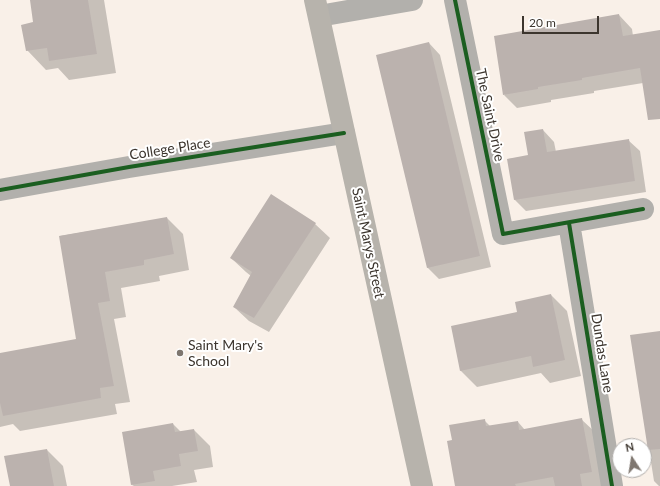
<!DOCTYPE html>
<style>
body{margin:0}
#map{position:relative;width:660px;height:486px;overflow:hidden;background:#f9f0e8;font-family:Lato,sans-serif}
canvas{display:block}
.north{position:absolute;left:612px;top:438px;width:40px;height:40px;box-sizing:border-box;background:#fff;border:1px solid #b1aeab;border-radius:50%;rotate:348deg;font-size:11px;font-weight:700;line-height:16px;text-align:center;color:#3c352e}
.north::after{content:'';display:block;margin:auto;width:14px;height:18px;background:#7e766f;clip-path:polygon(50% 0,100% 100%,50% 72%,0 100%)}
.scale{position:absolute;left:522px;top:16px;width:77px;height:18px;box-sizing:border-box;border:2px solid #3c352e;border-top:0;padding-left:5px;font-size:12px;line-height:14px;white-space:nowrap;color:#3c352e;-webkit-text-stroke:3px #fff;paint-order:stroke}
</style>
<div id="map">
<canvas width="660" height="486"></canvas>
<div class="north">N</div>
<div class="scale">20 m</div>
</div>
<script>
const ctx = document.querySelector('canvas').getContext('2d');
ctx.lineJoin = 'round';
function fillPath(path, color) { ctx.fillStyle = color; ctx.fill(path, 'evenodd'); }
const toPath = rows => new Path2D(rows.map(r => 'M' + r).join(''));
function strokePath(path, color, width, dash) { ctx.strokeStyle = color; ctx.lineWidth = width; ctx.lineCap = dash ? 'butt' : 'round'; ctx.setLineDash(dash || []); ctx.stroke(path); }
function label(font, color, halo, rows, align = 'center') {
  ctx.font = font + ' Lato,sans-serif'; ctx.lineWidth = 4; ctx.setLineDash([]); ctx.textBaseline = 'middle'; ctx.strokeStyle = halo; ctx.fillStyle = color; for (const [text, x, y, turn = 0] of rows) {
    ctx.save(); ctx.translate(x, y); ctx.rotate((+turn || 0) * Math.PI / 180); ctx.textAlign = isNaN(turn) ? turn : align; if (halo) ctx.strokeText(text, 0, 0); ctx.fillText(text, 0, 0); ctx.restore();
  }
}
const shadow = toPath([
 [31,0,104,0,116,73,69,80,58,68,46,70,27,50,34,23],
 [619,15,632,29,633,36,660,31,660,96,643,83,594,91,594,93,551,100,551,102,517,108,504,95],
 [429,43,440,55,491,267,439,279,427,267],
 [543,130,554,142,556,152,628,140,640,151,646,192,526,211,515,200,508,159,529,156],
 [167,218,183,234,189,270,159,276,160,281,121,288,126,317,114,319,130,402,115,404,117,414,20,431,13,424,0,427,0,354,78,340,60,236],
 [315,224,330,238,269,332,249,321,234,307,251,276,246,272,231,258],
 [551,295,567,311,581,376,550,383,541,373,477,387,461,371,452,327,518,313],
 [660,332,660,486,659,486,654,481,631,336],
 [581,419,596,433,606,486,456,486,453,440,484,420,491,427,518,422,525,430],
 [173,424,181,432,194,430,210,446,213,467,194,470,197,482,172,486,134,486,132,485],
 [47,450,63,466,67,486,11,486]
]);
const building = toPath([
 [30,0,88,0,97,54,49,61,47,48,26,51,21,25,33,22],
 [619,14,623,36,660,30,660,119,648,120,640,68,582,78,582,80,538,87,538,89,503,95,494,36],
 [429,42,480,256,427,268,376,55],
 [543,129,547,152,629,139,635,181,514,200,507,159,528,155,524,132],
 [271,194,316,223,254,318,233,307,252,272,230,258],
 [167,217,174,254,144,260,144,265,105,272,110,301,98,303,114,386,100,388,101,398,3,416,0,403,0,353,76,339,59,236],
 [551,294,565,360,533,367,531,356,460,371,451,326,517,312,515,302],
 [660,331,660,449,648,450,630,335],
 [582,418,592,472,580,474,582,486,555,486,553,477,515,484,516,486,455,486,447,441,452,440,449,425,485,419,486,426,518,421,519,430],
 [173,423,175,432,194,429,198,451,179,454,181,466,153,471,155,481,131,485,122,432],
 [47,449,54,486,10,486,4,456]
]);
const minor = toPath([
 [455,0,503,234,643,209],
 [319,16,412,0],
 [0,190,129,167,344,133],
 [569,223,612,486]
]);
const major = toPath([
 [315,0,422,486]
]);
const cycleway = toPath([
 [455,0,503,234,643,209],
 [0,190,129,167,344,133],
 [569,223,612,486]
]);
const markers = [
 [180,353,4,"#7e766f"]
];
const streetNames = [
 ["The Saint Drive",490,115,78],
 ["College Place",170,149,-9],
 ["Saint Marys Street",368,243,78],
 ["Dundas Lane",602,353,81]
];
const poiNames = [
 ["Saint Mary's",188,345],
 ["School",188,361]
];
fillPath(shadow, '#0003');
fillPath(building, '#bbb2ae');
strokePath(minor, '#b2b0ac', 22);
strokePath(major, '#b7b3ac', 22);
strokePath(cycleway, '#1b5e20', 4);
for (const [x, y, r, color] of markers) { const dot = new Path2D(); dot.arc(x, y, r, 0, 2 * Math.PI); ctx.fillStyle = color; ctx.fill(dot); strokePath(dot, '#fff', 1.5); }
label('14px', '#3c352e', '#fff', streetNames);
label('14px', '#3c352e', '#fff', poiNames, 'left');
</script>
